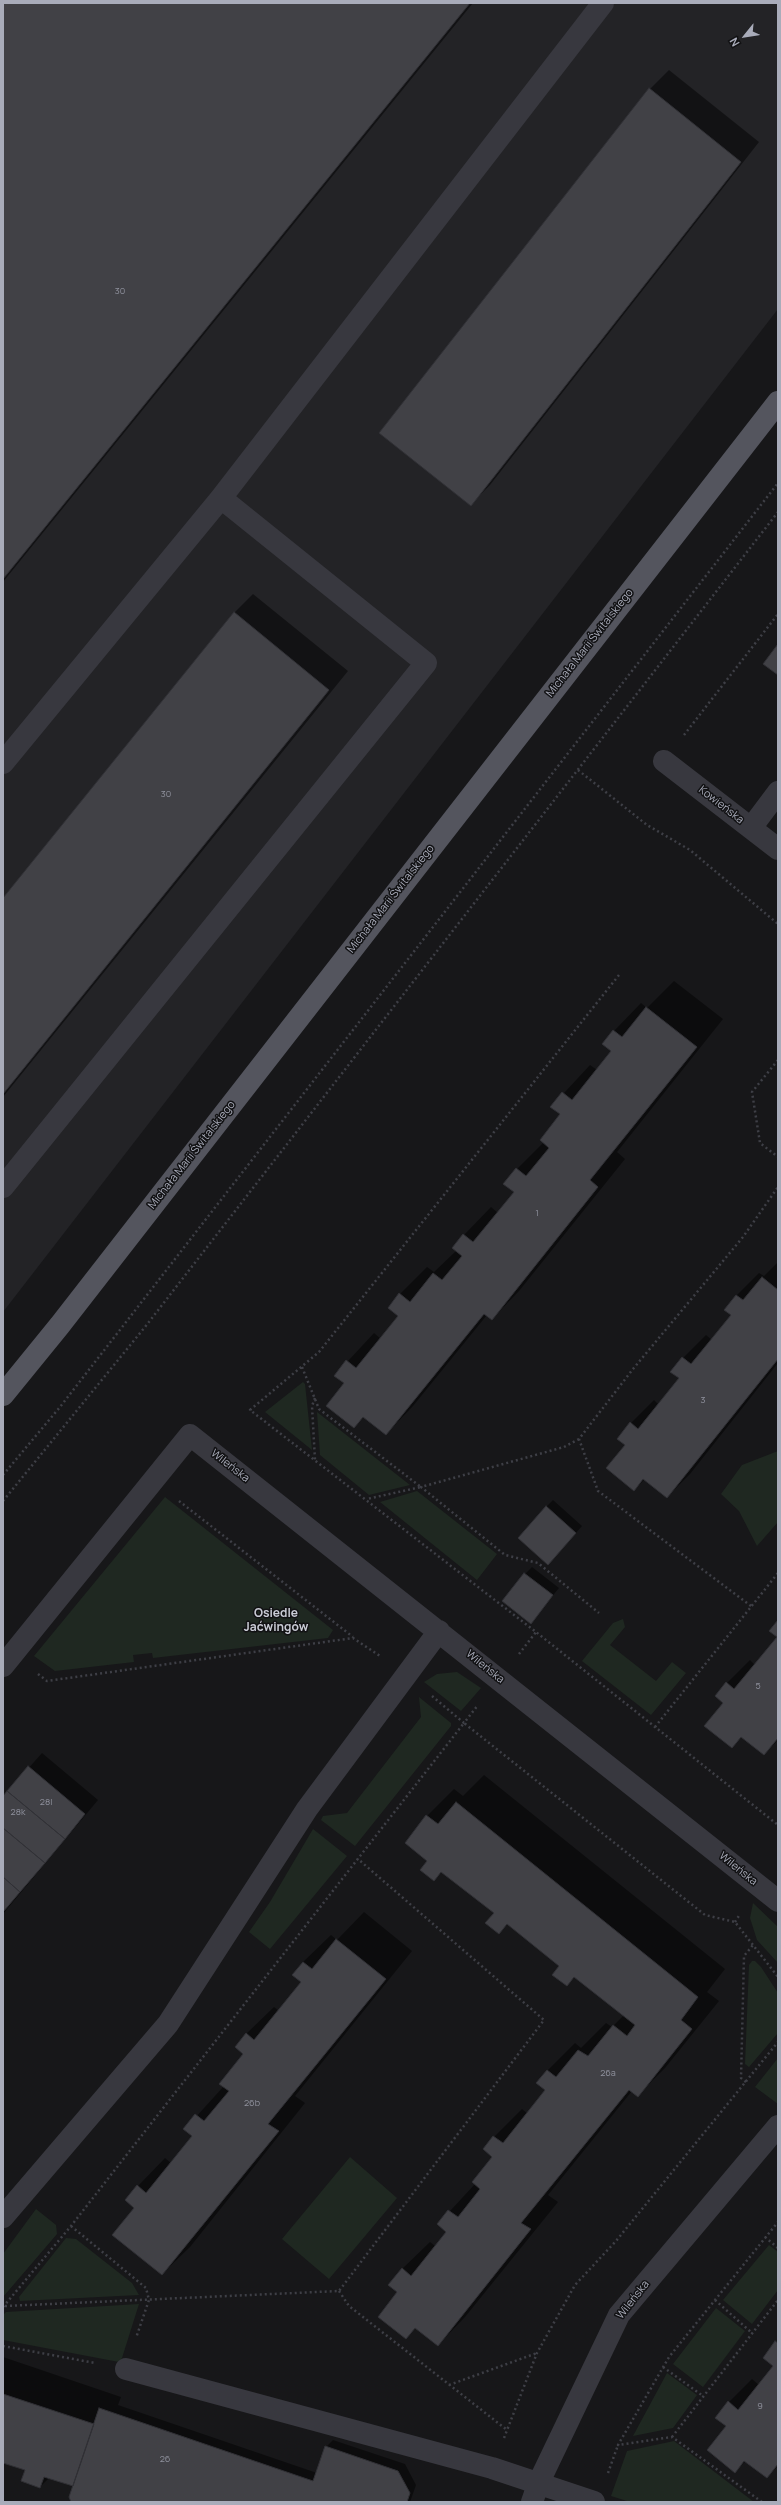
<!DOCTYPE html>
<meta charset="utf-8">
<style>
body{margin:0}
#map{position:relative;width:781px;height:2505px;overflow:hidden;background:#171719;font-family:Manrope,sans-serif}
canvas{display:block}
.frame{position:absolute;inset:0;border:4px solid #a9acba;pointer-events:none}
.north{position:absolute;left:725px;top:16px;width:40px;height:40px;-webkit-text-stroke:3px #121214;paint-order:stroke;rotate:240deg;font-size:11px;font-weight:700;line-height:16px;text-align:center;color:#a9acba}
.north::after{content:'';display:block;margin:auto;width:14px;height:18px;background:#a9acba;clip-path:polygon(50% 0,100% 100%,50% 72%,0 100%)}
</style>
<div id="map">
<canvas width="781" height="2505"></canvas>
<div class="frame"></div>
<div class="north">N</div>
</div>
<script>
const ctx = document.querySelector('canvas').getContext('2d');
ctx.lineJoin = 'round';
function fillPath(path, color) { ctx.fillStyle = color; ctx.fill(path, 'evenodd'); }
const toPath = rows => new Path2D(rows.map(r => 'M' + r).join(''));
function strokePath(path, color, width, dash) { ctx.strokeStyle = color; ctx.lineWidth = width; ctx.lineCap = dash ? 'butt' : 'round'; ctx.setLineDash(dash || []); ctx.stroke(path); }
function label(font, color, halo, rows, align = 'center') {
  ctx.font = font + ' Manrope,sans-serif'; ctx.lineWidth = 3; ctx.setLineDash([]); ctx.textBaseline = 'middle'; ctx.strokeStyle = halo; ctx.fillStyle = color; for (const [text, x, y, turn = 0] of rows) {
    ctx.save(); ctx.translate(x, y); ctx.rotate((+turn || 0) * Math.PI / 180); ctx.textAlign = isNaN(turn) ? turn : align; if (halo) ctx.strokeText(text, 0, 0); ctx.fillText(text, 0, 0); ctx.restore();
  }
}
const built = toPath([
 [3,3,778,3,778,309,3,1312]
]);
const green = toPath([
 [303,1382,305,1384,312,1450,265,1412],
 [317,1412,410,1485,369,1495,320,1455],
 [778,1451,778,1522,757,1546,739,1511,721,1494,742,1465],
 [417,1491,497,1554,477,1580,380,1502],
 [165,1497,333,1630,328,1638,153,1658,152,1653,133,1655,134,1662,55,1671,34,1656],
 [623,1619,625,1627,610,1645,656,1681,672,1662,686,1673,651,1715,582,1661,613,1623],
 [457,1672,481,1688,461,1711,424,1682,437,1674],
 [419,1697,451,1723,451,1726,355,1846,321,1820,323,1816,347,1813,421,1717],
 [313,1829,347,1856,270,1949,249,1932,270,1902],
 [753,1903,778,1927,778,1963,757,1940,750,1918],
 [752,1961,755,1961,761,1967,778,1993,778,2033,749,2067,745,2064,749,1965],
 [778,2058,778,2104,755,2087],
 [350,2157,397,2198,329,2279,282,2239],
 [36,2209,56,2225,57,2234,3,2297,3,2254],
 [66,2238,76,2239,132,2283,139,2295,20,2301,19,2297],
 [769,2245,778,2252,778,2290,752,2324,723,2300],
 [139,2304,122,2358,119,2362,3,2340,3,2315,6,2312],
 [716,2308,745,2331,703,2387,673,2364],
 [667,2373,697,2395,673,2428,633,2436],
 [674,2441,716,2473,754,2502,630,2502,611,2496,627,2451]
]);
const shadow = toPath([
 [3,3,473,3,3,582],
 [669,70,759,142,490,485,471,504,650,89],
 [253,594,348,671,3,1097,3,900,234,613],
 [674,981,723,1019,617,1152,625,1159,519,1291,492,1319,487,1315,413,1406,386,1434,364,1417,354,1426,346,1383,335,1375,374,1333,381,1339,400,1316,400,1294,427,1267,434,1272,456,1251,464,1235,491,1207,498,1213,515,1192,517,1169,544,1142,562,1114,552,1106,590,1065,597,1070,612,1051,614,1031,641,1003,647,1008],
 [778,1262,778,1363,690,1474,667,1497,645,1479,634,1490,627,1445,631,1423,654,1400,659,1405,680,1378,672,1371,683,1358,706,1335,712,1340,732,1315,736,1296,759,1273,764,1276],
 [553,1500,582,1526,555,1557,546,1507],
 [532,1567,559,1588,531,1622,525,1574],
 [778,1637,778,1740,764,1754,742,1737,731,1747,725,1702,727,1683,750,1660,755,1665],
 [42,1753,98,1800,3,1914,3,1797],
 [484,1775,725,1969,707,1992,719,2001,665,2068,638,2095,632,2091,548,2195,558,2202,465,2317,438,2345,416,2327,406,2338,399,2292,402,2269,430,2242,435,2246,447,2231,438,2224,475,2184,493,2157,494,2137,522,2109,528,2114,546,2090,538,2083,548,2070,575,2043,581,2048,606,2023,612,2027,624,2015,575,1977,567,1985,560,1965,508,1924,499,1933,495,1913,442,1872,434,1880,429,1860,427,1816,454,1789,463,1796],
 [364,1912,412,1951,295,2096,305,2103,190,2247,162,2274,135,2208,138,2186,165,2158,171,2163,194,2136,185,2129,224,2086,245,2054,246,2034,274,2007,279,2011,303,1982,294,1975,303,1962,331,1935,337,1940],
 [778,2340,778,2466,767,2477,746,2461,735,2471,727,2426,729,2402,752,2379,759,2385,774,2366,776,2342],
 [3,2357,121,2397,118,2405,317,2473,326,2447,333,2440,405,2464,416,2485,410,2502,72,2502,74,2486,50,2477,40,2487,26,2470,3,2462]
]);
const building = toPath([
 [3,3,470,3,3,579,3,3],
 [649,88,741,162,471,506,379,433,649,88],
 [234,612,329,690,3,1094,3,898,234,612],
 [778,644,778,675,763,664,778,644],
 [646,1007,697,1047,590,1180,598,1187,492,1320,484,1314,386,1435,363,1417,354,1428,326,1406,344,1383,334,1376,346,1360,356,1368,398,1316,388,1308,399,1293,410,1302,433,1273,442,1280,462,1256,452,1248,463,1234,473,1242,514,1192,503,1184,516,1168,526,1176,549,1148,540,1140,560,1114,550,1107,562,1092,572,1100,611,1051,602,1044,613,1030,622,1037,646,1007],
 [762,1277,778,1290,778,1359,667,1498,643,1479,634,1491,606,1468,625,1445,617,1439,630,1422,638,1429,679,1378,670,1372,682,1357,691,1364,731,1315,724,1310,736,1295,743,1300,762,1277],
 [546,1506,576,1533,548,1565,518,1538,546,1506],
 [524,1573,553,1595,531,1624,502,1601,524,1573],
 [778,1620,778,1738,764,1755,741,1737,732,1748,704,1726,723,1703,715,1696,726,1682,734,1689,777,1637,769,1631,778,1620],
 [28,1766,85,1814,65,1839,7,1791,28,1766],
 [7,1791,65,1839,45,1863,3,1828,3,1796,7,1791],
 [456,1802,698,1997,681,2020,692,2029,638,2097,629,2090,521,2223,531,2229,438,2346,415,2328,406,2339,378,2317,397,2292,388,2285,402,2268,411,2276,446,2232,437,2224,448,2210,458,2217,480,2189,472,2182,492,2157,483,2149,493,2136,503,2143,545,2090,536,2083,547,2070,556,2077,578,2050,588,2056,613,2025,627,2036,635,2025,574,1977,567,1986,552,1975,559,1966,507,1924,499,1934,485,1923,494,1913,441,1872,434,1881,420,1870,427,1861,405,1843,426,1815,438,1824,456,1802],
 [3,1828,45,1863,20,1892,3,1877,3,1828],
 [3,1877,20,1892,3,1912,3,1877],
 [336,1939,386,1979,268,2124,279,2131,162,2275,112,2235,134,2208,125,2200,137,2185,146,2193,192,2136,183,2129,195,2114,204,2121,229,2091,219,2084,243,2054,235,2047,246,2033,254,2040,301,1982,292,1975,303,1962,312,1969,336,1939],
 [775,2341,778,2343,778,2464,767,2478,744,2461,735,2473,707,2450,726,2426,715,2418,728,2401,738,2410,773,2366,763,2358,775,2341],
 [3,2394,94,2424,73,2486,44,2477,40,2488,21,2481,25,2470,3,2463,3,2394],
 [99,2408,313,2481,325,2446,398,2471,410,2493,407,2502,71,2502,69,2497,99,2408]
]);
const path = toPath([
 [684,735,778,614],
 [578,770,647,825,690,850,778,924],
 [619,975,319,1352,250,1410,536,1632,778,1825],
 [778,1060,752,1092,760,1143,778,1157],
 [302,1367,319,1409,421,1487,367,1499],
 [315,1398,312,1406,315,1460],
 [579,1439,564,1447,421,1487,505,1555,538,1563,599,1613],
 [3,1475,60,1407,778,483],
 [3,1501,145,1327,778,512],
 [179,1501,353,1637],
 [751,1606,598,1491,579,1439,633,1369,743,1237,778,1187],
 [519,1654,536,1632],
 [38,1674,47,1681,353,1638,380,1656],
 [432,1696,464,1723,478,1705],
 [655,1727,778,1573],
 [735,1922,740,1914],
 [746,2082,741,2078,744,1956,753,1945],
 [71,2226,146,2288,149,2300,136,2338],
 [765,2237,778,2248],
 [339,2291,349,2306,507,2430],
 [715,2300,752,2333],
 [5,2306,339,2291,544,2020,358,1859],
 [3,2307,71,2226,464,1723,705,1915,735,1922,778,1977],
 [3,2346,95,2363],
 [663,2367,703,2396],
 [449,2385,537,2353],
 [672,2437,778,2300],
 [504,2438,537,2353,575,2285,616,2241,778,2042],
 [608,2473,618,2445],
 [762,2502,672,2437,618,2445,669,2357,778,2222]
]);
const minor = toPath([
 [664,761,778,849],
 [3,763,221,498,603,3],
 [751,828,778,792],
 [3,1187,426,663,221,498],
 [3,1666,190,1435,778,1901],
 [3,2217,168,2024,307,1809,439,1631],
 [126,2369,492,2468,594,2502],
 [532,2502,539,2482,619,2315,778,2126]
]);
const major = toPath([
 [3,1395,60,1325,778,402]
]);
const numberNames = [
 ["30",120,291],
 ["30",166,794],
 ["1",537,1213],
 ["3",703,1400],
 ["5",758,1686],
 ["28l",46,1802],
 ["28k",18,1812],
 ["26a",608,2073],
 ["26b",252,2103],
 ["9",760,2406],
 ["26",165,2459]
];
const streetNames = [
 ["Michała Marii Świtalskiego",590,643,-52],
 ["Kowieńska",721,805,38],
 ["Michała Marii Świtalskiego",391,899,-52],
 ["Michała Marii Świtalskiego",192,1155,-52],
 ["Wileńska",230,1466,38],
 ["Wileńska",485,1667,39],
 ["Wileńska",738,1869,39],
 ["Wileńska",633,2300,-52]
];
const neighbourhoodNames = [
 ["Osiedle",276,1614],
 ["Jaćwingów",276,1628]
];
fillPath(built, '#232326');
fillPath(green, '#1f2821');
fillPath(shadow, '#0007');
fillPath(building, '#414146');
strokePath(building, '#313136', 1);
strokePath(path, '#3e3f46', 2.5, [2, 3]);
strokePath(minor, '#38383f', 22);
strokePath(major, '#54555e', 22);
label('9px', '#8f919d', null, numberNames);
label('11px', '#a9acba', '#121214', streetNames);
label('bold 12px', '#caccd6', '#121214', neighbourhoodNames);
</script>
